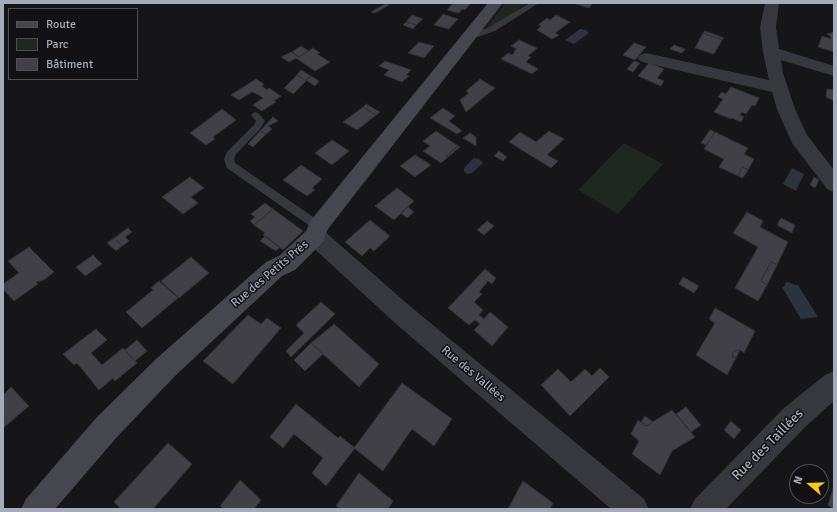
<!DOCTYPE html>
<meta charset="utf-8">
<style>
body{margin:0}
#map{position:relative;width:837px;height:512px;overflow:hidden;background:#161618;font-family:Signika,sans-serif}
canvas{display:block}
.frame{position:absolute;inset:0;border:4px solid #a7abb9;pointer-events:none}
.legend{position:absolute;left:8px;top:8px;width:130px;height:72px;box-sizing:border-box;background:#111113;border:1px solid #4d4f55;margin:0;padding:5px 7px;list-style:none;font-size:12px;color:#a7abb9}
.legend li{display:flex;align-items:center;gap:8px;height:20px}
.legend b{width:20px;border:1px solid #4d4f55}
.north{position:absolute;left:789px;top:464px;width:40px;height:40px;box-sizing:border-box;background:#111113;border:1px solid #4d4f55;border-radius:50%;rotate:289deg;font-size:11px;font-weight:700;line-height:16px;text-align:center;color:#a7abb9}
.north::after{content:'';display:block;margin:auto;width:14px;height:18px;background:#ffc628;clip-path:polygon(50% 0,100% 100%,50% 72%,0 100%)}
</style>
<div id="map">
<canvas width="837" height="512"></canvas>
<div class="frame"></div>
<ul class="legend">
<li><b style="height:5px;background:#45464e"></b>Route</li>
<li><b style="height:11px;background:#1e2720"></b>Parc</li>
<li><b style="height:11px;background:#404046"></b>Bâtiment</li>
</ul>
<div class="north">N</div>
</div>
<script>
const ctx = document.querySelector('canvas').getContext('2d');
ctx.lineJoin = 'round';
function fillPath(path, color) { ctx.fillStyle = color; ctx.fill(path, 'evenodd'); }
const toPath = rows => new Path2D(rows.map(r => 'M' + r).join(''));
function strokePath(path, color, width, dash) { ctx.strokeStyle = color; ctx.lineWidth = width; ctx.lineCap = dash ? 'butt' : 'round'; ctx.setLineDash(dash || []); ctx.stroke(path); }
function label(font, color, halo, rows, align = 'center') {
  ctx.font = font + ' Signika,sans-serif'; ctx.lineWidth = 3; ctx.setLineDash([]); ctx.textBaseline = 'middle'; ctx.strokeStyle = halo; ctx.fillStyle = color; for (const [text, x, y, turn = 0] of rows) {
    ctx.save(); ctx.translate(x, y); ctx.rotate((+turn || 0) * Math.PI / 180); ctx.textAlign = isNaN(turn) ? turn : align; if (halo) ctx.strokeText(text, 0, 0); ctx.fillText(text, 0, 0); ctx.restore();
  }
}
const green = toPath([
 [505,3,528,3,507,17,486,28],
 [624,143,663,164,618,214,578,190]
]);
const water = toPath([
 [580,29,586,30,589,33,574,44,565,40],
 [474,158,479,159,483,163,472,173,467,174,464,171,464,168],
 [792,168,804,174,796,191,783,184],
 [788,282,795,285,798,285,818,317,801,319,782,287,785,286,785,283]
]);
const building = toPath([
 [453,3,471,3,465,10,462,9,459,13,447,10,453,3],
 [573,3,593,3,589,8,573,3],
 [385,4,389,5,375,13,371,12,385,4],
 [443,14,458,19,449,29,434,25,443,14],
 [412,15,423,19,416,25,406,22,412,15],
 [556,15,570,22,555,33,559,35,552,39,537,30,541,26,538,25,547,18,550,20,556,15],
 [406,22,416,25,413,29,403,25,406,22],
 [705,31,724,38,722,40,703,33,705,31],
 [834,32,834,52,818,47,822,36,831,39,831,37,827,34,834,32],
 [703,33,722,40,714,54,695,48,703,33],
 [519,40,537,48,528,56,531,57,526,62,538,69,532,74,501,59,508,53,512,55,515,52,514,51,517,49,511,46,519,40],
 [419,42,434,46,424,58,408,53,419,42],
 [634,43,646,47,635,60,623,55,634,43],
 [674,45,685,49,682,53,670,49,674,45],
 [301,46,309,51,299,57,292,52,301,46],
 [313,48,320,53,317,54,330,62,315,71,296,58,289,62,281,57,291,52,299,57,313,48],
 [385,61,411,70,406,75,409,76,402,82,384,75,389,70,379,66,385,61],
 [634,61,640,63,633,72,627,69,634,61],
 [649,63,664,69,657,78,664,81,661,86,638,76,649,63],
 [301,70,311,76,306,81,297,75,301,70],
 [297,75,306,81,293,94,284,88,297,75],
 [311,76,319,81,315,86,306,80,311,76],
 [256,79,264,84,262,86,267,90,269,88,281,96,274,101,276,102,262,111,253,105,263,98,259,95,252,92,239,100,231,95,256,79],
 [480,79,495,88,466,112,460,100,469,93,466,91,480,79],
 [731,87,759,98,755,106,752,105,746,114,742,112,740,115,744,117,741,122,732,118,731,119,714,112,723,99,718,97,722,92,726,94,731,87],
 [827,89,834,90,834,101,826,97,827,89],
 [366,104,380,112,376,115,363,107,366,104],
 [363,107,376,115,357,130,343,122,363,107],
 [443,108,455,116,449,121,462,131,457,134,430,118,443,108],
 [222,109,236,120,213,137,215,139,206,145,190,133,222,109],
 [273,117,278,121,268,126,272,129,266,134,260,131,273,117],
 [710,130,715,132,706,145,701,143,710,130],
 [260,131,266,134,253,147,248,144,260,131],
 [436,131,458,146,446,156,448,157,441,163,423,151,430,146,423,141,436,131],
 [549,131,564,139,547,155,558,161,551,168,509,142,520,132,536,142,549,131],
 [715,132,748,148,744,154,754,159,748,170,742,167,738,176,719,167,724,159,704,149,715,132],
 [470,133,476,137,476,146,463,138,470,133],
 [332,140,349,151,332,165,315,153,332,140],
 [458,146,460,147,448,157,446,156,458,146],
 [499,151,507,157,503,161,494,156,499,151],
 [415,155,431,165,415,177,400,166,415,155],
 [301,165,322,179,312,188,315,190,307,196,283,180,301,165],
 [742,167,748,170,743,178,738,176,742,167],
 [190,177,204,188,191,197,198,203,183,214,162,197,190,177],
 [814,177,819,180,815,188,810,185,814,177],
 [397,188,414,201,394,220,375,206,397,188],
 [265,203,273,209,254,225,250,221,255,217,251,214,265,203],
 [408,207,414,212,407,218,401,213,408,207],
 [273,209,303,231,283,250,263,235,265,233,254,225,273,209],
 [747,212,763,221,760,227,788,242,777,265,771,262,761,281,767,285,758,301,735,288,758,247,733,233,747,212],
 [781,218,795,225,792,233,777,225,781,218],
 [370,220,390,236,374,251,370,248,362,256,345,242,370,220],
 [487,221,494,226,484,235,477,230,487,221],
 [128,228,132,232,125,237,129,241,122,246,114,238,128,228],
 [265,236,280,247,276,251,260,241,265,236],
 [114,238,122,246,116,251,107,243,114,238],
 [29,247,54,272,44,280,36,282,38,284,14,301,3,289,3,284,19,273,8,261,29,247],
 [93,255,102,264,85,276,76,267,93,255],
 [191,257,209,273,179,298,161,281,191,257],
 [771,262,777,265,767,285,761,281,771,262],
 [485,269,496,278,492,284,488,281,479,292,482,294,474,302,483,310,479,315,484,319,490,312,508,327,492,346,474,330,480,324,475,320,469,325,448,308,485,269],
 [683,277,699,286,694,293,679,284,683,277],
 [159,281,178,298,142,328,126,312,153,290,151,288,159,281],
 [321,302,335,314,291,357,286,351,304,333,296,325,321,302],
 [715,308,755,331,744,353,740,350,734,351,732,356,736,358,727,375,696,355,715,323,709,319,715,308],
 [248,315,261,324,267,318,281,328,233,384,203,361,248,315],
 [334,324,379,364,359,387,311,343,334,324],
 [96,329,107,340,91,353,102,365,123,348,137,363,115,381,113,378,99,390,77,363,74,365,63,354,96,329],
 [137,340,147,351,135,361,125,350,137,340],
 [311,343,323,354,305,371,294,360,311,343],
 [740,350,736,358,732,356,734,351,740,350],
 [600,368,609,377,570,416,541,385,558,369,571,382,585,369,592,376,600,368],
 [402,383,452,419,434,446,412,429,383,471,354,448,402,383],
 [11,387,29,406,3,428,3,395,11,387],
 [296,404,338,438,340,436,355,448,326,486,312,473,323,458,294,434,283,448,270,437,296,404],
 [686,407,701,425,691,432,676,414,686,407],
 [672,410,695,437,672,451,660,475,632,454,639,441,631,434,638,420,646,426,672,410],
 [645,416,653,422,646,426,641,422,645,416],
 [731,421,741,430,734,439,724,430,731,421],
 [168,443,192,464,153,509,121,509,114,502,168,443],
 [359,473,393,501,388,509,340,509,336,506,359,473],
 [240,480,261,500,254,509,224,509,220,506,240,480],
 [523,481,553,503,550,509,508,509,523,481],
 [834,485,834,509,833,509,828,505,834,485]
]);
const lane = toPath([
 [530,3,539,3,495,31,468,40,464,38,489,27,530,3],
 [255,112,258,113,265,121,260,129,236,154,234,159,235,163,322,223,323,226,322,229,318,230,314,229,227,168,224,159,227,152,254,125,256,121,251,115,255,112]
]);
const street = toPath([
 [765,3,779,3,776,27,779,49,834,66,834,76,781,60,783,73,795,109,807,135,834,170,834,192,827,189,792,143,777,109,772,92,646,63,640,61,638,58,640,55,646,53,769,80,763,52,760,27,765,3],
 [315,227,323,230,411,307,644,499,649,509,611,509,395,323,307,242,304,236,307,230,315,227],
 [834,371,834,401,804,428,726,509,690,509,695,499,784,408,825,375,834,371]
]);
const secondary = toPath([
 [488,3,503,3,328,229,323,242,295,270,282,276,175,376,117,437,55,509,21,509,26,499,97,417,157,358,266,262,279,256,306,231,311,220,488,3]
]);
const streetNames = [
 ["Rue des Petits Prés",270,274,-40],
 ["Rue des Vallées",473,374,40]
];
const nearStreetnames = [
 ["Rue des Taillées",768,445,-45]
];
fillPath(green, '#1e2720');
fillPath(water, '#2b343e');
fillPath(building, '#404046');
strokePath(building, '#303035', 1);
fillPath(lane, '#37373e');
fillPath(street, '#37373e');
fillPath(secondary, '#45464e');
label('12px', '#a7abb9', '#111113', streetNames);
label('14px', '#a7abb9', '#111113', nearStreetnames);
</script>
